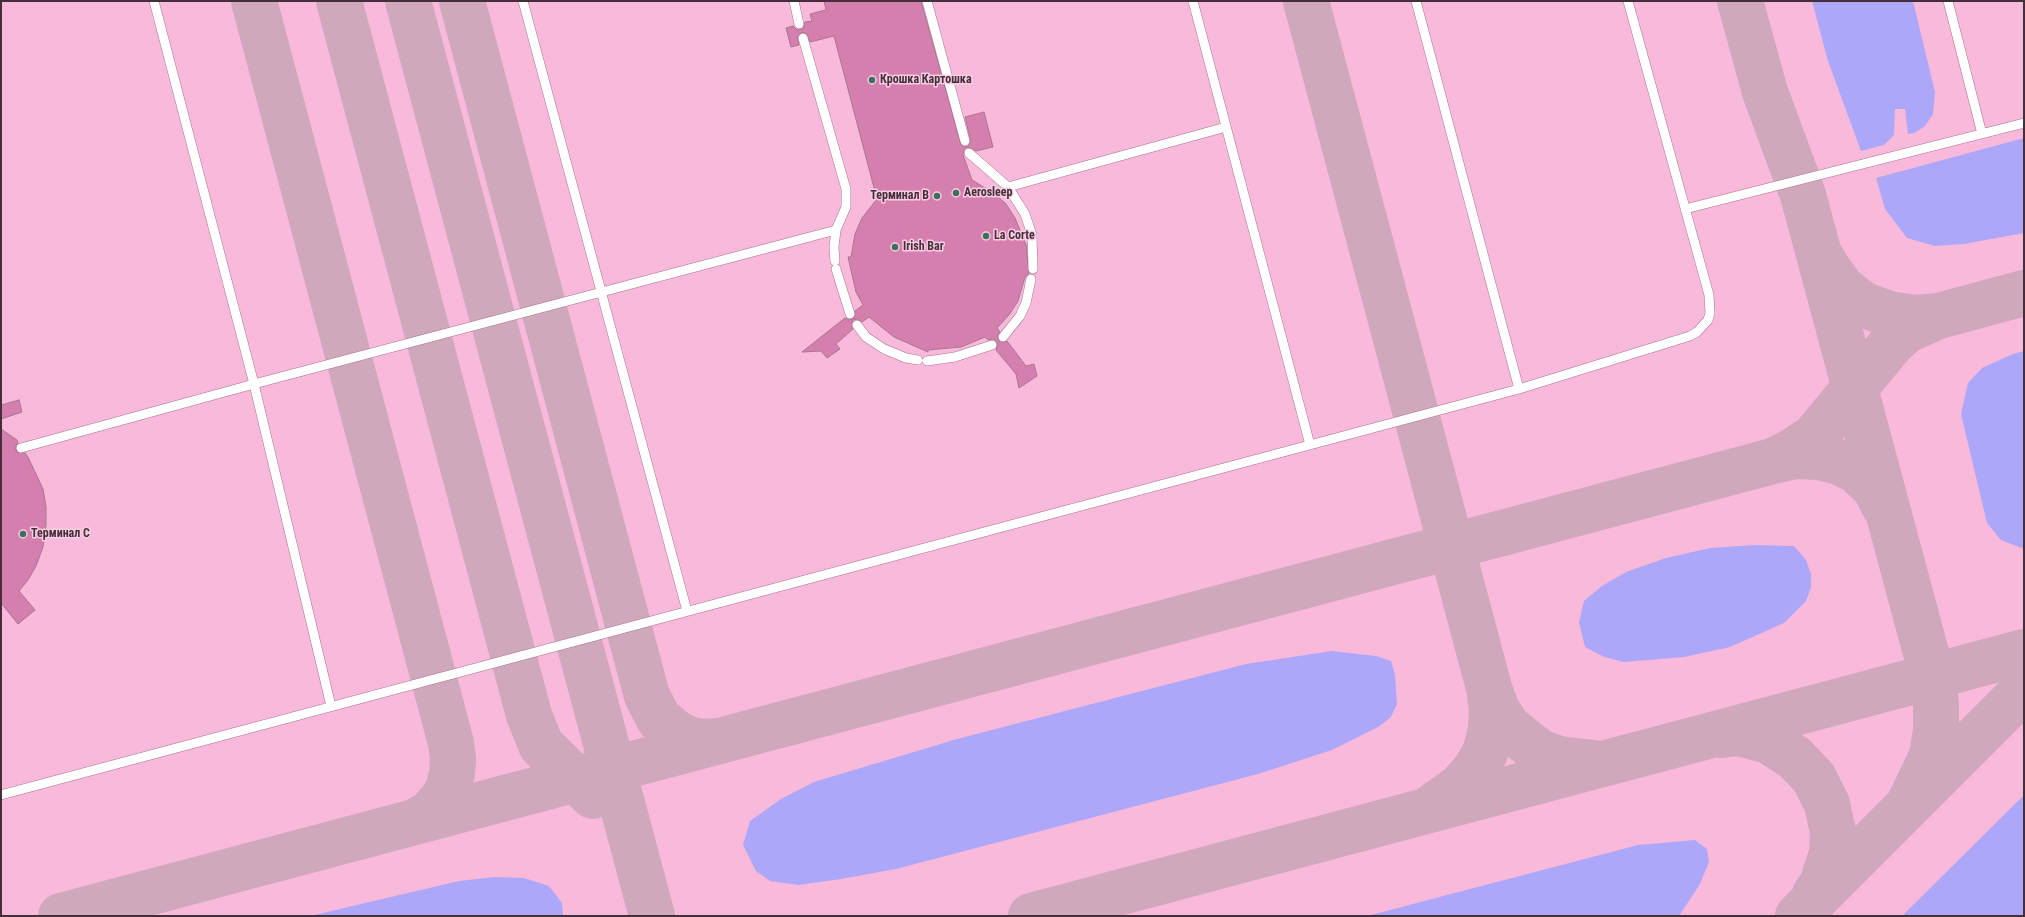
<!DOCTYPE html>
<meta charset="utf-8">
<style>
body{margin:0}
#map{position:relative;width:2025px;height:917px;overflow:hidden;background:#f9cce2;font-family:"Roboto Condensed",sans-serif}
canvas{display:block}
.frame{position:absolute;inset:0;border:2px solid #442e39;pointer-events:none}
</style>
<div id="map">
<canvas width="2025" height="917"></canvas>
<div class="frame"></div>
</div>
<script>
const ctx = document.querySelector('canvas').getContext('2d');
ctx.lineJoin = 'round';
function fillPath(path, color) { ctx.fillStyle = color; ctx.fill(path, 'evenodd'); }
const toPath = rows => new Path2D(rows.map(r => 'M' + r).join(''));
function strokePath(path, color, width, dash) { ctx.strokeStyle = color; ctx.lineWidth = width; ctx.lineCap = dash ? 'butt' : 'round'; ctx.setLineDash(dash || []); ctx.stroke(path); }
function label(font, color, halo, rows, align = 'center') {
  ctx.font = font + ' "Roboto Condensed",sans-serif'; ctx.lineWidth = 3; ctx.setLineDash([]); ctx.textBaseline = 'middle'; ctx.strokeStyle = halo; ctx.fillStyle = color; for (const [text, x, y, turn = 0] of rows) {
    ctx.save(); ctx.translate(x, y); ctx.rotate((+turn || 0) * Math.PI / 180); ctx.textAlign = isNaN(turn) ? turn : align; if (halo) ctx.strokeText(text, 0, 0); ctx.fillText(text, 0, 0); ctx.restore();
  }
}
const built = toPath([
 [1,1,2024,1,2024,916,1,916]
]);
const green = toPath([
 [1812,1,1913,1,1935,92,1933,114,1925,126,1914,133,1908,134,1905,109,1895,109,1894,135,1884,145,1861,151,1828,61],
 [2024,138,2024,233,1964,244,1935,246,1907,238,1885,209,1876,178],
 [2024,351,2024,549,2001,540,1987,523,1961,414,1968,383,1982,368,2013,354],
 [1755,545,1794,546,1806,560,1811,574,1811,587,1806,601,1784,623,1730,647,1684,657,1624,662,1604,657,1585,647,1579,622,1584,601,1602,586,1626,572,1666,558,1710,548],
 [1332,651,1376,656,1391,661,1395,675,1397,704,1391,717,1378,727,1332,750,1258,774,896,869,841,879,799,885,770,881,756,871,743,845,750,821,781,799,814,782,957,739,1246,664],
 [2024,795,2024,916,1902,916],
 [1695,840,1707,849,1709,862,1700,884,1679,916,1367,916,1638,845],
 [495,877,524,878,549,886,562,903,563,916,310,916,459,881]
]);
const taxiway = toPath([
 [254,1,451,743,453,759,452,774,448,790,441,801,431,812,417,821],
 [339,1,529,715,541,745,593,796],
 [408,1,652,916],
 [462,1,647,696,659,719,677,734,691,740,703,742,718,741],
 [1306,1,1489,688,1492,710,1491,730,1485,753,1475,770,1460,787,1433,806],
 [1740,1,1765,92,1803,195,1933,679,1936,704,1936,731,1932,756,1909,804],
 [1823,260,1828,269,1842,288,1862,304,1889,314,1914,318,1939,316],
 [1773,461,1795,456,1818,457,1839,462,1857,471,1875,488,1884,506],
 [1489,688,1497,710,1508,727,1539,752,1559,759,1594,763],
 [1722,735,1739,733,1769,741,1795,758,1814,778,1827,804,1833,832,1832,853,1822,884,1815,894],
 [61,916,1773,461,1793,451,1814,437,1893,342,1907,330,1939,316,2024,293],
 [1031,916,2024,652],
 [1798,916,2024,690]
]);
const building = toPath([
 [824,1,921,1,961,145,967,147,971,142,965,117,984,112,993,147,976,151,967,147,964,149,963,155,972,180,995,194,1006,204,1015,218,1026,245,1029,273,1025,277,1018,301,1009,315,997,328,1000,332,997,336,999,341,1002,343,1007,341,1026,366,1034,364,1037,376,1019,388,1016,374,996,350,998,344,994,339,988,340,985,337,961,347,928,350,928,352,894,337,869,317,862,322,857,319,853,320,851,325,853,329,836,344,840,349,827,358,821,351,802,352,845,318,849,320,854,318,855,311,863,305,856,292,848,257,851,257,855,234,862,218,877,199,834,36,810,42,807,34,802,32,797,37,799,45,791,47,786,28,793,26,797,30,803,29,805,22,812,21,810,14,826,10,824,1],
 [19,400,22,412,1,419,1,405,19,400],
 [1,429,17,440,18,443,15,447,17,452,25,453,28,457,43,489,46,507,46,525,43,547,36,566,28,580,19,591,35,610,18,624,1,603,1,429]
]);
const service = toPath([
 [154,1,254,384,331,706],
 [523,1,687,611],
 [794,1,799,24],
 [927,1,965,141],
 [1193,1,1310,445],
 [1416,1,1519,389],
 [1948,1,1982,134],
 [803,38,846,189,846,207,836,230,834,247,835,261],
 [969,153,1008,187,1025,214,1032,235,1033,269],
 [1008,187,1226,127],
 [1685,209,2024,123],
 [836,269,850,314],
 [857,325,866,337,884,349,906,358,918,360],
 [1003,337,1020,316,1026,303,1031,279],
 [927,361,955,357,992,345],
 [21,448,254,384,836,230],
 [1,795,1519,389,1690,336,1697,332,1708,320,1710,313,1709,295,1628,1]
]);
const markers = [
 [872,80,4,"#37725c"],
 [956,193,4,"#37725c"],
 [937,196,4,"#37725c"],
 [986,236,4,"#37725c"],
 [895,247,4,"#37725c"],
 [23,534,4,"#37725c"]
];
const poiNames = [
 ["Крошка Картошка",880,80],
 ["Aerosleep",964,193],
 ["Терминал B",929,196,"right"],
 ["La Corte",994,236],
 ["Irish Bar",903,247],
 ["Терминал C",31,534]
];
fillPath(built, '#f9b9da');
fillPath(green, '#ada7fa');
strokePath(taxiway, '#d0a8bb', 46);
fillPath(building, '#d57fae');
strokePath(building, '#a97691', 1);
strokePath(service, '#a6738e', 10);
strokePath(service, '#fff', 9);
for (const [x, y, r, color] of markers) { const dot = new Path2D(); dot.arc(x, y, r, 0, 2 * Math.PI); ctx.fillStyle = color; ctx.fill(dot); strokePath(dot, '#f9cce2', 1.5); }
label('bold 12px', '#442e39', '#f9cce2', poiNames, 'left');
</script>
